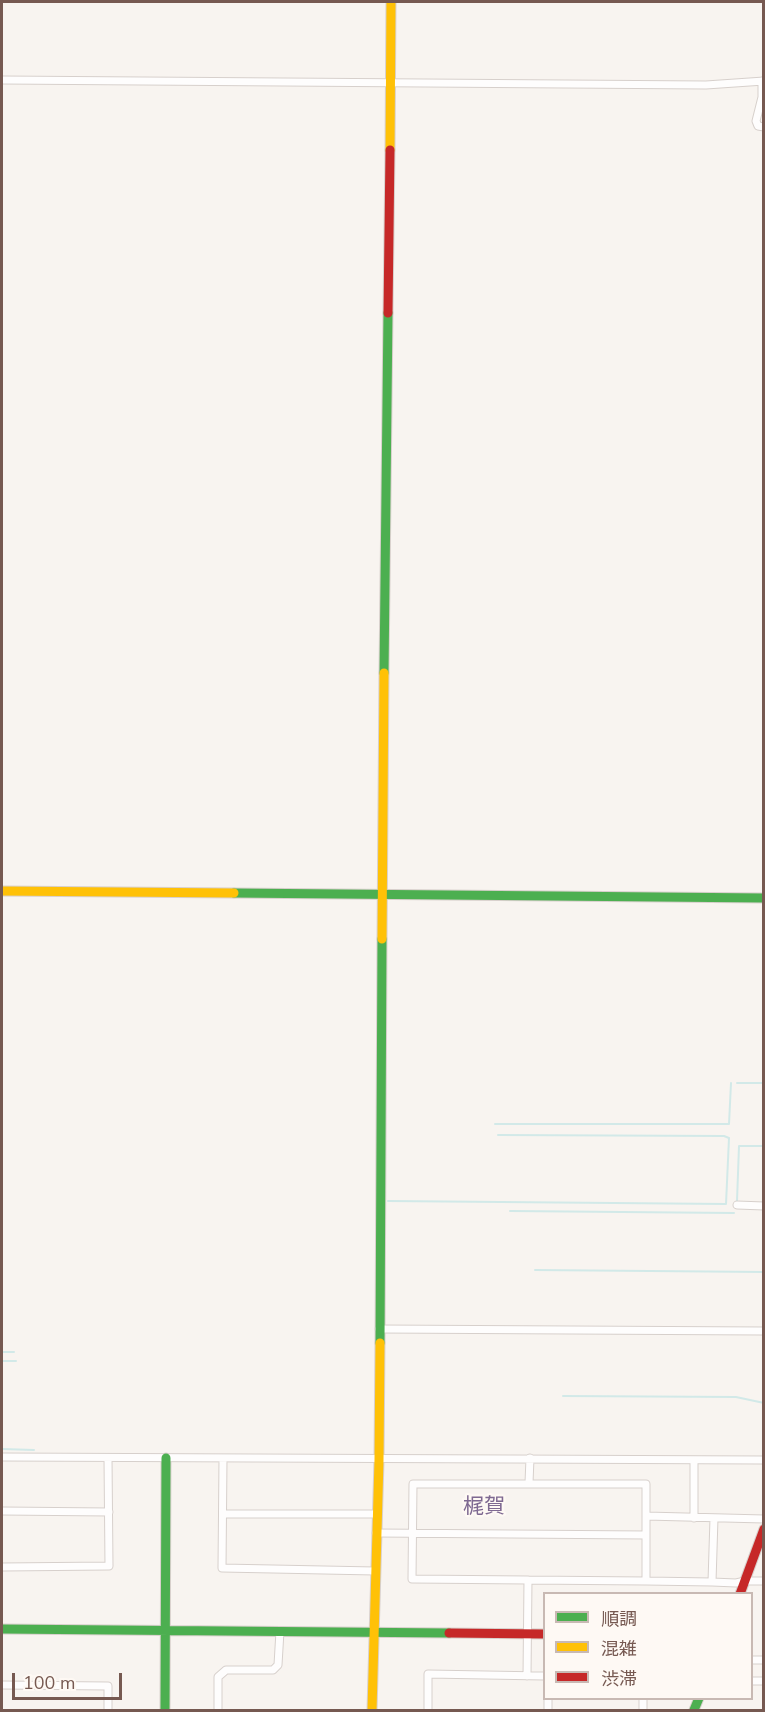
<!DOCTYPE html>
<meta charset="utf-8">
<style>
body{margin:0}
#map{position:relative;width:765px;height:1712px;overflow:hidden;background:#f8f4f0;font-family:"Nunito Sans","Noto Sans JP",sans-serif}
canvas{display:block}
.frame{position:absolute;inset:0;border:3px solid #765951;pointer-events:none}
.legend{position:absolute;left:543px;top:1592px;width:210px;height:108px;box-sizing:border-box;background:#fef9f4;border:2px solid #c8b9b3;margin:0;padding:8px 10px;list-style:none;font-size:18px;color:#765951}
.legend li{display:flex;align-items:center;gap:12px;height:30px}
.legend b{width:30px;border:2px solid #c8b9b3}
.scale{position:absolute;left:12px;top:1673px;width:110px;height:27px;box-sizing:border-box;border:3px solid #765951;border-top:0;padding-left:8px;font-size:18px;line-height:21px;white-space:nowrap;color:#765951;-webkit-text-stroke:4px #fef9f4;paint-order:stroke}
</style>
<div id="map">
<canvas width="765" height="1712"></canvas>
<div class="frame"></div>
<ul class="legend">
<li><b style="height:8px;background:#4caf50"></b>順調</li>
<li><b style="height:8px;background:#ffc107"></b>混雑</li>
<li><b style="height:8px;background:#c62828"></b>渋滞</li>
</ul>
<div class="scale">100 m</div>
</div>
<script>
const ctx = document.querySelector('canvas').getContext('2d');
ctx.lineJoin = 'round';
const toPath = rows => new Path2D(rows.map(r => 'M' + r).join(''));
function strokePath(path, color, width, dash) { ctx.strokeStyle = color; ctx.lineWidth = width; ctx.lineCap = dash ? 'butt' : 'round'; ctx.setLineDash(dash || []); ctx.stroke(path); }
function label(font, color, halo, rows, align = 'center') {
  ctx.font = font + ' "Nunito Sans","Noto Sans JP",sans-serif'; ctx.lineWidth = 4.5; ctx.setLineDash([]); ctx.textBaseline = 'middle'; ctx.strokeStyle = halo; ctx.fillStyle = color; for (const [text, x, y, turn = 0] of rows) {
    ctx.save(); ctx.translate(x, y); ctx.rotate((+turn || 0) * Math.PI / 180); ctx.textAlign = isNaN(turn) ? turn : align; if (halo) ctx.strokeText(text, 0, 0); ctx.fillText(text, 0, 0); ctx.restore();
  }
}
const stream = toPath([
 [737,1083,764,1083],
 [495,1124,729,1124,731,1083],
 [388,1201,726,1204,729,1138,724,1136,498,1135],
 [737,1201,739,1146,764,1146],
 [510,1211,734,1213],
 [535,1270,764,1272],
 [2,1352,14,1352],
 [2,1361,16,1361],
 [563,1396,736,1397,764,1403],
 [2,1449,34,1450]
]);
const street = toPath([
 [2,80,706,85,764,81],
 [762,81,762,97,756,121,758,126,764,127],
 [737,1205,764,1206],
 [379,1329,764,1331],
 [2,1457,764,1460],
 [223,1459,222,1568,375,1571],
 [694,1460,694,1518],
 [529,1483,530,1458],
 [2,1511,109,1512],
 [223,1514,377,1514],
 [646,1516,764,1519],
 [376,1533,646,1535],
 [2,1567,109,1566,108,1458],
 [646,1581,646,1484,413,1484,412,1579,528,1580,646,1581,712,1582,714,1518],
 [712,1582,736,1583,745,1581,764,1581],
 [752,1660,764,1660],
 [527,1676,528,1580],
 [752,1681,764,1681],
 [2,1685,108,1686,108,1710],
 [548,1698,548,1710],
 [643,1698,643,1710],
 [218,1710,218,1677,226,1670,273,1670,278,1665,280,1631],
 [428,1710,428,1674,544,1676]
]);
const fast = toPath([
 [384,673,388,313],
 [234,893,764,898],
 [380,1343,382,939],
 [2,1629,449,1633],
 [165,1710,166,1458],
 [694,1710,699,1698]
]);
const slow = toPath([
 [390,150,391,2],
 [2,891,234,893],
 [382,939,384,673],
 [372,1710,379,1460,380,1343]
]);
const jam = toPath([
 [388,313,390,150],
 [740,1594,764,1529],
 [449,1633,544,1634]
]);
const quarterNames = [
 ["梶賀",484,1508]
];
strokePath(stream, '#d2e9e8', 2);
strokePath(street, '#d7d0cc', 9);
strokePath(fast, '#d8d0cc', 11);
strokePath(slow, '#d8d0cc', 11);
strokePath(jam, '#d8d0cc', 11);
strokePath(street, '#fefdfd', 7);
strokePath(fast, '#4caf50', 9);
strokePath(slow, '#ffc107', 9);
strokePath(jam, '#c62828', 9);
label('21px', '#7e6991', '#fef9f4', quarterNames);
</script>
